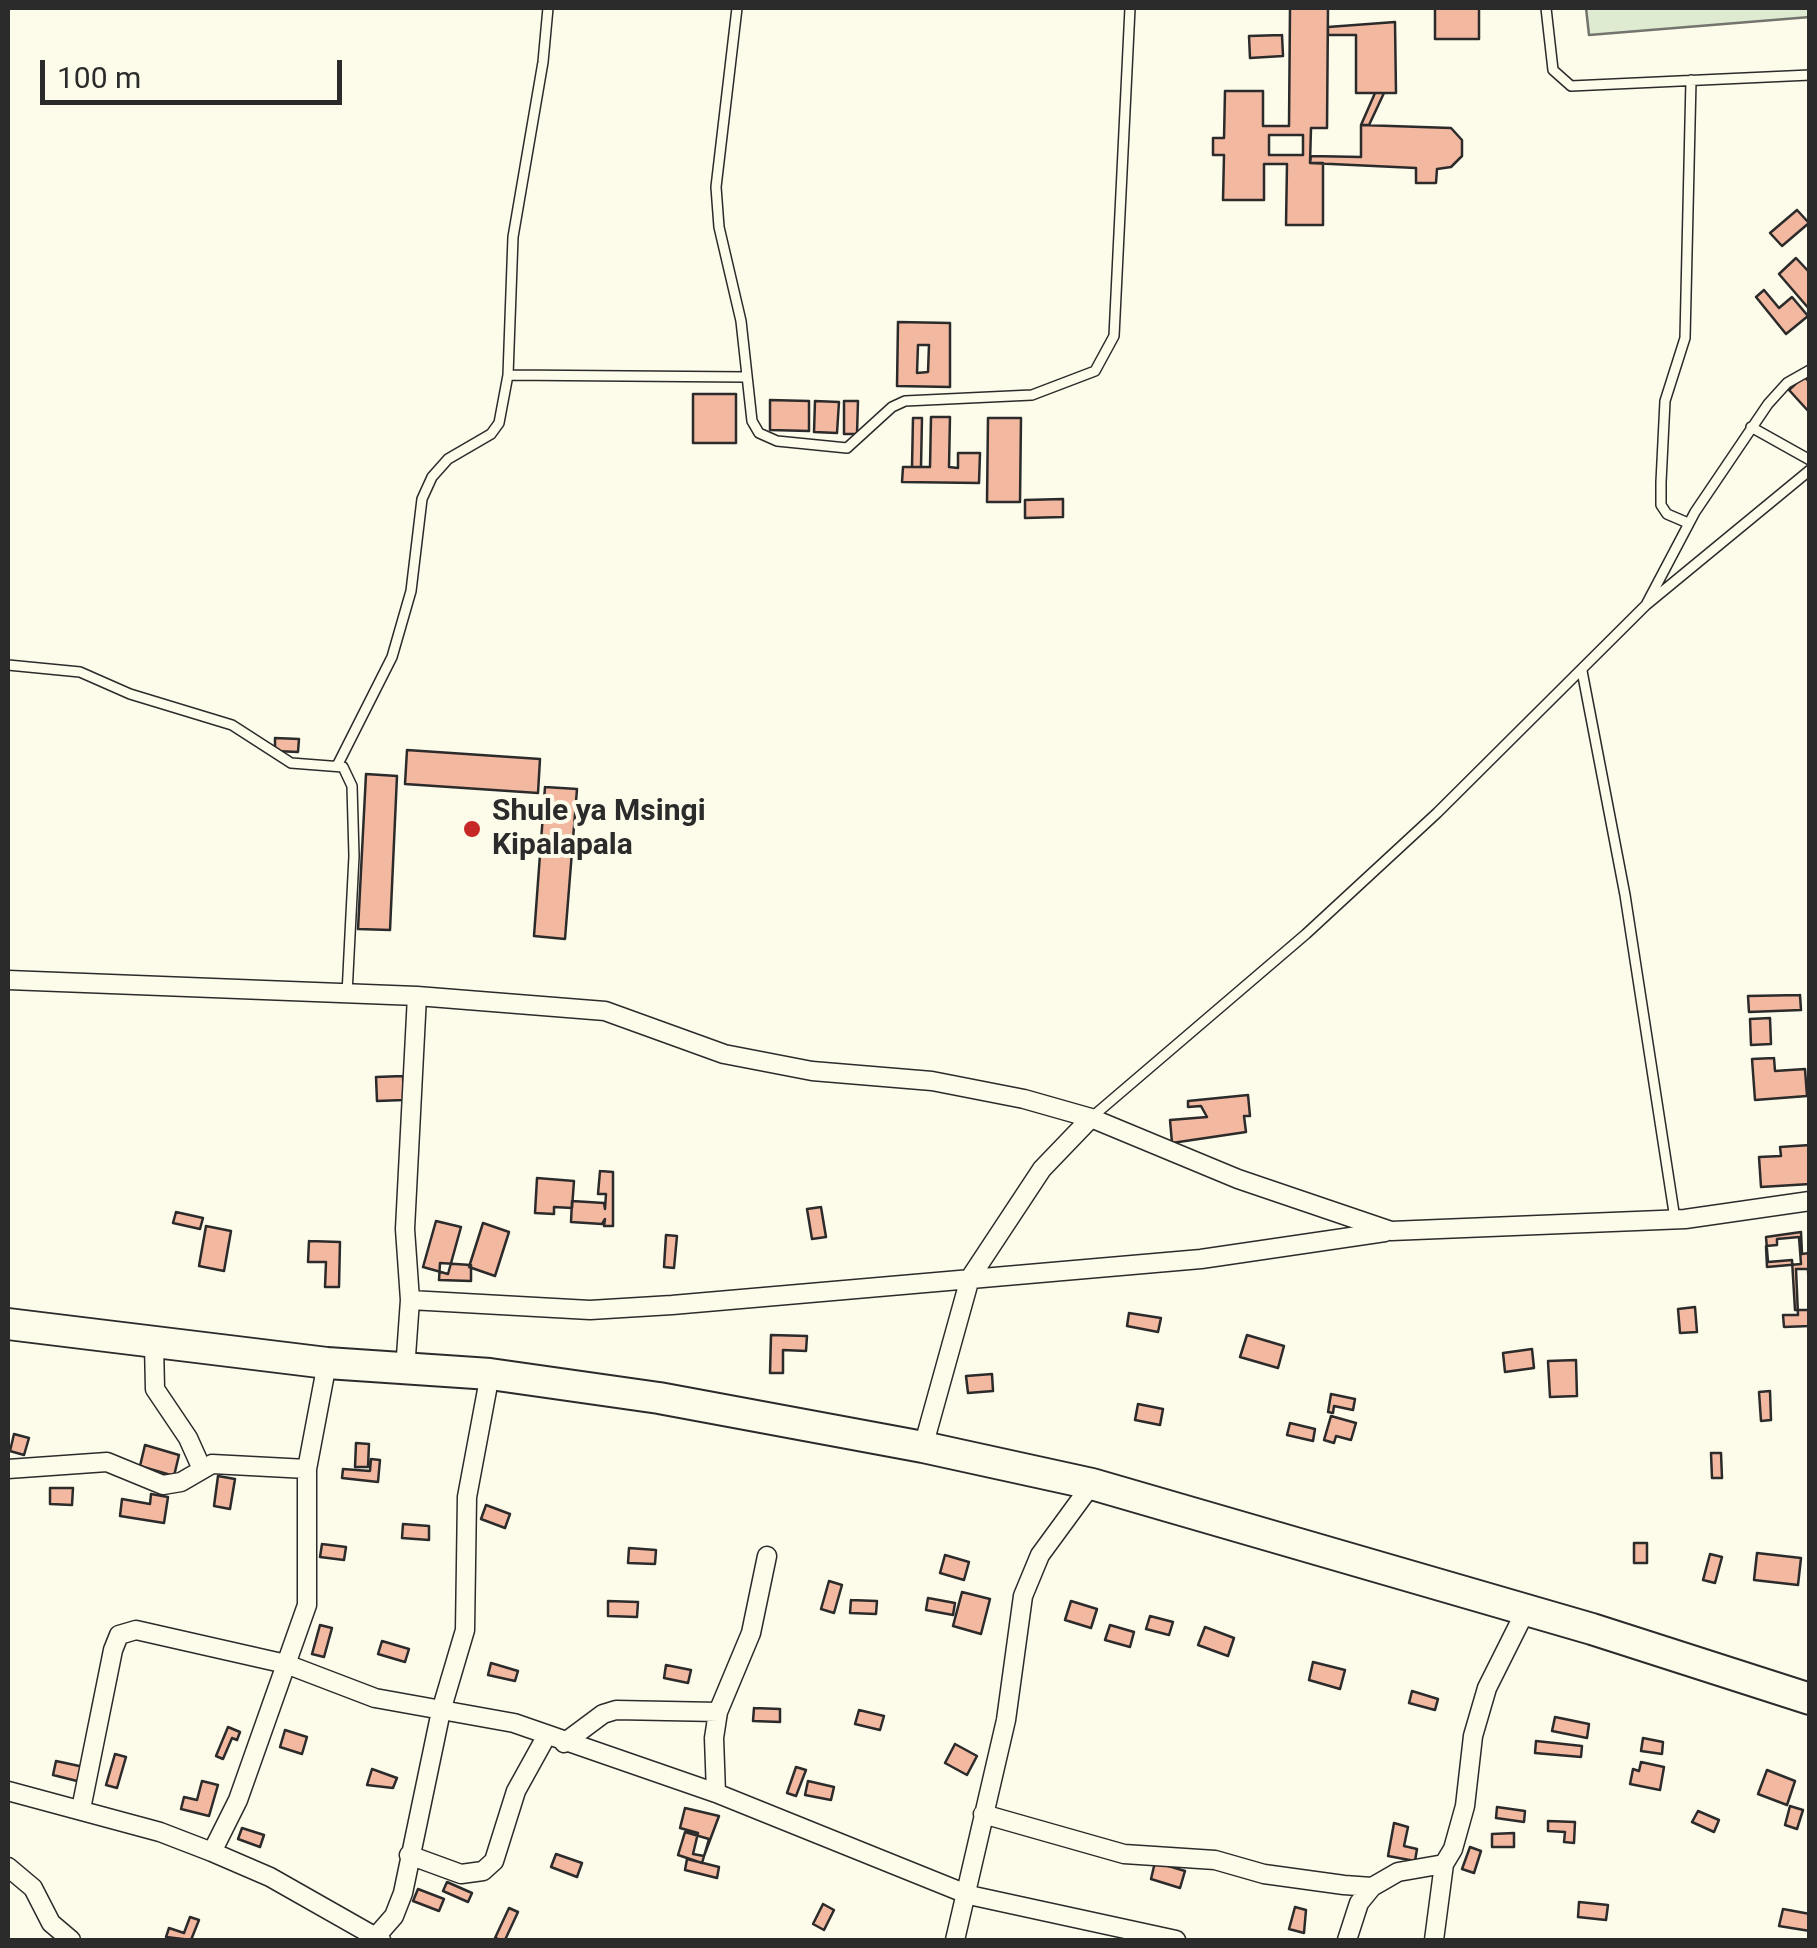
<!DOCTYPE html>
<style>
body{margin:0}
#map{position:relative;width:1817px;height:1948px;overflow:hidden;background:#fdfbea;font-family:Roboto,sans-serif}
canvas{display:block}
.frame{position:absolute;inset:0;border:10px solid #2b2b2b;pointer-events:none}
.scale{position:absolute;left:40px;top:60px;width:302px;height:45px;box-sizing:border-box;border:5px solid #2b2b2b;border-top:0;padding-left:12px;font-size:30px;line-height:35px;white-space:nowrap;color:#2b2b2b;-webkit-text-stroke:8px #fdfbea;paint-order:stroke}
</style>
<div id="map">
<canvas width="1817" height="1948"></canvas>
<div class="frame"></div>
<div class="scale">100 m</div>
</div>
<script>
const ctx = document.querySelector('canvas').getContext('2d');
ctx.lineJoin = 'round';
function fillPath(path, color) { ctx.fillStyle = color; ctx.fill(path, 'evenodd'); }
const toPath = rows => new Path2D(rows.map(r => 'M' + r).join(''));
function strokePath(path, color, width, dash) { ctx.strokeStyle = color; ctx.lineWidth = width; ctx.lineCap = dash ? 'butt' : 'round'; ctx.setLineDash(dash || []); ctx.stroke(path); }
function label(font, color, halo, rows, align = 'center') {
  ctx.font = font + ' Roboto,sans-serif'; ctx.lineWidth = 8; ctx.setLineDash([]); ctx.textBaseline = 'middle'; ctx.strokeStyle = halo; ctx.fillStyle = color; for (const [text, x, y, turn = 0] of rows) {
    ctx.save(); ctx.translate(x, y); ctx.rotate((+turn || 0) * Math.PI / 180); ctx.textAlign = isNaN(turn) ? turn : align; if (halo) ctx.strokeText(text, 0, 0); ctx.fillText(text, 0, 0); ctx.restore();
  }
}
const green = toPath([
 [1586,8,1809,8,1810,17,1589,35,1586,8]
]);
const building = toPath([
 [1290,8,1328,8,1327,128,1311,128,1310,163,1323,163,1323,225,1286,225,1287,164,1264,164,1264,200,1223,200,1224,155,1213,155,1213,138,1224,138,1225,91,1263,91,1263,126,1289,126,1290,8],
 [1269,135,1303,135,1303,155,1269,155,1269,135],
 [1435,8,1479,8,1479,39,1435,39,1435,8],
 [1395,22,1396,93,1356,93,1356,35,1328,35,1328,27,1395,22],
 [1282,35,1283,56,1250,58,1249,36,1282,35],
 [1375,93,1384,93,1369,125,1361,125,1375,93],
 [1361,125,1451,128,1462,140,1462,156,1451,167,1437,169,1436,183,1416,183,1416,168,1310,163,1311,156,1361,157,1361,125],
 [1797,210,1809,223,1782,246,1770,233,1797,210],
 [1796,258,1810,273,1810,310,1779,274,1796,258],
 [1764,290,1779,308,1792,297,1808,316,1786,334,1756,297,1764,290],
 [898,322,950,323,950,387,897,386,898,322],
 [918,345,929,345,928,372,917,373,918,345],
 [1804,376,1810,383,1810,413,1789,390,1804,376],
 [693,394,736,394,736,443,693,443,693,394],
 [770,400,809,401,809,431,770,430,770,400],
 [815,401,839,402,837,433,814,432,815,401],
 [844,401,858,401,857,434,844,434,844,401],
 [931,417,950,417,949,467,958,468,958,453,980,453,979,483,902,482,903,467,930,467,931,417],
 [913,418,922,418,921,467,912,467,913,418],
 [988,418,1021,418,1020,502,987,502,988,418],
 [1063,499,1063,517,1025,518,1025,500,1063,499],
 [275,738,299,739,298,752,275,751,275,738],
 [407,750,540,759,538,793,405,784,407,750],
 [366,774,397,776,390,930,358,929,366,774],
 [545,787,577,789,565,939,534,936,545,787],
 [1800,995,1801,1010,1749,1012,1748,996,1800,995],
 [1770,1018,1771,1044,1751,1045,1750,1019,1770,1018],
 [1774,1058,1775,1071,1805,1069,1807,1096,1755,1100,1752,1059,1774,1058],
 [403,1076,404,1100,377,1101,376,1077,403,1076],
 [1248,1095,1250,1116,1244,1116,1246,1132,1172,1143,1170,1120,1207,1117,1201,1106,1188,1107,1188,1101,1248,1095],
 [1810,1145,1810,1184,1761,1187,1759,1157,1781,1156,1780,1147,1810,1145],
 [600,1171,613,1172,613,1226,604,1226,605,1219,602,1224,571,1222,572,1201,604,1203,605,1209,606,1194,598,1194,600,1171],
 [537,1178,574,1181,572,1208,554,1207,554,1214,535,1213,537,1178],
 [821,1207,826,1237,812,1239,807,1209,821,1207],
 [176,1212,203,1218,200,1229,173,1223,176,1212],
 [436,1221,461,1227,448,1274,423,1267,436,1221],
 [483,1223,509,1232,495,1276,469,1267,483,1223],
 [206,1226,231,1231,224,1271,199,1266,206,1226],
 [1801,1232,1802,1254,1809,1253,1810,1310,1795,1310,1792,1260,1768,1262,1766,1237,1801,1232],
 [666,1235,677,1236,674,1268,664,1267,666,1235],
 [1799,1237,1801,1264,1767,1267,1766,1246,1777,1245,1777,1239,1799,1237],
 [309,1241,340,1242,339,1287,325,1287,326,1262,308,1262,309,1241],
 [440,1263,471,1265,471,1281,439,1280,440,1263],
 [1796,1269,1808,1269,1810,1326,1784,1327,1783,1315,1798,1315,1796,1269],
 [1695,1307,1697,1332,1680,1333,1678,1309,1695,1307],
 [1129,1313,1161,1318,1158,1332,1127,1326,1129,1313],
 [771,1335,807,1336,806,1351,783,1350,783,1373,770,1373,771,1335],
 [1247,1335,1284,1346,1278,1368,1240,1357,1247,1335],
 [1532,1349,1534,1368,1505,1372,1503,1353,1532,1349],
 [1576,1360,1577,1396,1550,1397,1548,1361,1576,1360],
 [992,1374,993,1391,968,1393,966,1376,992,1374],
 [1770,1391,1771,1420,1761,1421,1759,1392,1770,1391],
 [1331,1394,1355,1399,1353,1410,1334,1406,1333,1413,1328,1412,1331,1394],
 [1138,1404,1163,1409,1160,1425,1135,1420,1138,1404],
 [1331,1416,1356,1423,1351,1440,1336,1436,1334,1443,1324,1440,1331,1416],
 [1290,1423,1315,1429,1313,1441,1287,1435,1290,1423],
 [14,1434,29,1438,24,1455,10,1451,14,1434],
 [356,1443,369,1444,368,1467,355,1467,356,1443],
 [145,1445,179,1455,174,1476,140,1466,145,1445],
 [1711,1453,1721,1453,1722,1478,1712,1478,1711,1453],
 [371,1459,380,1460,378,1482,342,1478,343,1469,370,1471,371,1459],
 [218,1476,235,1479,230,1509,214,1506,218,1476],
 [50,1488,73,1488,72,1505,50,1504,50,1488],
 [151,1494,168,1497,164,1523,120,1516,122,1499,150,1504,151,1494],
 [486,1505,510,1514,505,1528,481,1519,486,1505],
 [403,1524,429,1526,429,1540,402,1538,403,1524],
 [1634,1543,1647,1543,1647,1563,1634,1563,1634,1543],
 [322,1544,346,1547,344,1560,320,1557,322,1544],
 [629,1548,656,1550,655,1564,628,1563,629,1548],
 [1757,1553,1801,1558,1798,1585,1754,1580,1757,1553],
 [1710,1554,1722,1557,1715,1583,1703,1580,1710,1554],
 [945,1555,969,1562,964,1580,940,1573,945,1555],
 [829,1581,842,1585,834,1613,821,1609,829,1581],
 [962,1592,990,1599,981,1634,953,1626,962,1592],
 [928,1598,955,1603,953,1615,926,1610,928,1598],
 [851,1600,877,1601,876,1614,850,1613,851,1600],
 [608,1601,638,1602,637,1617,608,1616,608,1601],
 [1071,1601,1097,1609,1091,1628,1065,1620,1071,1601],
 [1150,1616,1173,1622,1169,1635,1146,1629,1150,1616],
 [320,1625,332,1628,324,1657,312,1654,320,1625],
 [1110,1625,1134,1632,1130,1647,1105,1640,1110,1625],
 [1205,1627,1234,1638,1228,1656,1198,1645,1205,1627],
 [382,1641,409,1649,405,1662,378,1654,382,1641],
 [1313,1662,1345,1670,1340,1689,1309,1680,1313,1662],
 [491,1663,518,1671,515,1681,488,1675,491,1663],
 [666,1665,691,1670,688,1683,664,1678,666,1665],
 [1412,1691,1438,1699,1435,1710,1409,1703,1412,1691],
 [754,1708,780,1709,780,1722,753,1721,754,1708],
 [859,1710,884,1716,880,1730,855,1724,859,1710],
 [1555,1717,1589,1724,1587,1738,1552,1731,1555,1717],
 [228,1727,240,1732,237,1740,232,1738,223,1759,216,1756,228,1727],
 [285,1730,307,1737,302,1754,280,1747,285,1730],
 [1643,1738,1663,1742,1662,1754,1641,1751,1643,1738],
 [1536,1741,1582,1746,1581,1757,1535,1753,1536,1741],
 [955,1744,977,1756,967,1775,945,1763,955,1744],
 [115,1754,126,1757,117,1788,106,1785,115,1754],
 [56,1761,84,1767,81,1782,53,1775,56,1761],
 [1641,1762,1664,1767,1660,1790,1630,1784,1633,1769,1639,1771,1641,1762],
 [796,1767,806,1770,796,1796,787,1793,796,1767],
 [372,1769,397,1778,393,1788,367,1785,372,1769],
 [1767,1770,1795,1781,1787,1805,1758,1794,1767,1770],
 [202,1781,218,1785,209,1816,181,1809,184,1797,197,1800,202,1781],
 [808,1781,834,1787,831,1800,805,1795,808,1781],
 [1790,1806,1803,1810,1797,1829,1785,1825,1790,1806],
 [1497,1807,1525,1811,1524,1822,1496,1818,1497,1807],
 [685,1808,719,1816,704,1856,693,1854,698,1833,680,1828,685,1808],
 [1698,1811,1719,1820,1714,1832,1692,1822,1698,1811],
 [1548,1821,1575,1822,1574,1843,1564,1842,1565,1832,1548,1831,1548,1821],
 [1394,1823,1408,1827,1404,1846,1417,1849,1415,1861,1388,1856,1394,1823],
 [242,1828,264,1835,260,1847,238,1839,242,1828],
 [685,1832,709,1839,702,1863,678,1855,685,1832],
 [1514,1833,1514,1847,1492,1847,1492,1834,1514,1833],
 [1470,1847,1481,1851,1474,1873,1462,1869,1470,1847],
 [556,1854,582,1863,577,1877,551,1867,556,1854],
 [687,1859,719,1867,717,1878,685,1870,687,1859],
 [1155,1862,1185,1871,1180,1888,1151,1879,1155,1862],
 [447,1882,472,1893,468,1902,443,1891,447,1882],
 [418,1889,444,1899,439,1911,413,1901,418,1889],
 [1579,1902,1608,1905,1606,1920,1578,1917,1579,1902],
 [823,1904,834,1910,824,1930,813,1924,823,1904],
 [1295,1907,1306,1910,1304,1933,1289,1929,1295,1907],
 [509,1908,518,1912,505,1940,501,1940,495,1938,509,1908],
 [1783,1909,1810,1914,1810,1931,1779,1926,1783,1909],
 [190,1917,199,1920,191,1940,166,1937,169,1928,184,1933,190,1917]
]);
const service = toPath([
 [737,8,716,187,719,227,741,321,752,421,759,433,777,441,847,448,892,407,905,401,1032,395,1095,371,1114,336,1130,8],
 [1546,8,1553,70,1571,86,1810,75],
 [508,375,745,377],
 [1751,427,1810,460],
 [1688,523,1667,514,1661,505,1661,482,1665,401,1685,338,1691,80],
 [1647,603,1695,512,1768,404,1787,383,1810,370],
 [8,665,80,672,130,694,232,725,291,763,343,767,352,786,354,856,347,994],
 [1582,671,1625,895,1675,1219],
 [338,764,392,657,411,591,422,499,432,477,448,459,491,434,499,423,508,375,513,237,543,62,548,8],
 [1092,1117,1306,934,1437,813,1646,605,1810,470]
]);
const minor = toPath([
 [8,980,417,996,605,1011,724,1054,812,1071,932,1081,1024,1099,1091,1118,1238,1179,1391,1231,1685,1219,1810,1201],
 [410,1300,590,1310,672,1305,1201,1259,1385,1232],
 [154,1344,155,1389,188,1438,201,1467],
 [405,1370,410,1300,405,1229,417,996],
 [923,1447,970,1278,1042,1169,1091,1118],
 [8,1469,107,1462,163,1485,181,1482,212,1464,307,1469],
 [564,1743,603,1714,616,1710,718,1712],
 [8,1791,160,1832,212,1852,270,1877,381,1940],
 [716,1793,714,1738,718,1712,751,1633,767,1556],
 [81,1809,113,1650,119,1635,136,1630,286,1664,375,1698,514,1723,716,1793,969,1895,1176,1940],
 [983,1814,1124,1854,1215,1860,1264,1874,1344,1885,1372,1887,1398,1872,1444,1864],
 [212,1852,238,1800,307,1605,307,1469,327,1363],
 [409,1855,461,1874,483,1871,494,1861,516,1791,547,1735],
 [8,1867,33,1888,51,1923,71,1940],
 [373,1940,394,1916,403,1893,441,1711,465,1630,467,1497,490,1374],
 [955,1940,1006,1720,1023,1596,1040,1555,1092,1484],
 [1347,1940,1359,1903,1372,1887],
 [1434,1940,1444,1864,1453,1849,1465,1806,1473,1736,1487,1688,1525,1612]
]);
const trunk = toPath([
 [8,1324,327,1363,490,1374,659,1398,923,1447,1092,1484,1592,1629,1810,1699]
]);
const markers = [
 [472,829,10,"#c62828"]
];
const poiNames = [
 ["Shule ya Msingi",492,812],
 ["Kipalapala",492,846]
];
fillPath(green, '#deebd1');
strokePath(green, '#74746e', 2.5);
fillPath(building, '#f2b8a0');
strokePath(building, '#2b2b2b', 2.5);
strokePath(service, '#2b2b2b', 12);
strokePath(minor, '#2b2b2b', 21);
strokePath(trunk, '#2b2b2b', 34);
strokePath(service, '#fdfbea', 9);
strokePath(minor, '#fdfbea', 18);
strokePath(trunk, '#fdfbea', 30);
for (const [x, y, r, color] of markers) { const dot = new Path2D(); dot.arc(x, y, r, 0, 2 * Math.PI); ctx.fillStyle = color; ctx.fill(dot); strokePath(dot, '#fdfbea', 4); }
label('bold 30px', '#2b2b2b', '#fdfbea', poiNames, 'left');
</script>
